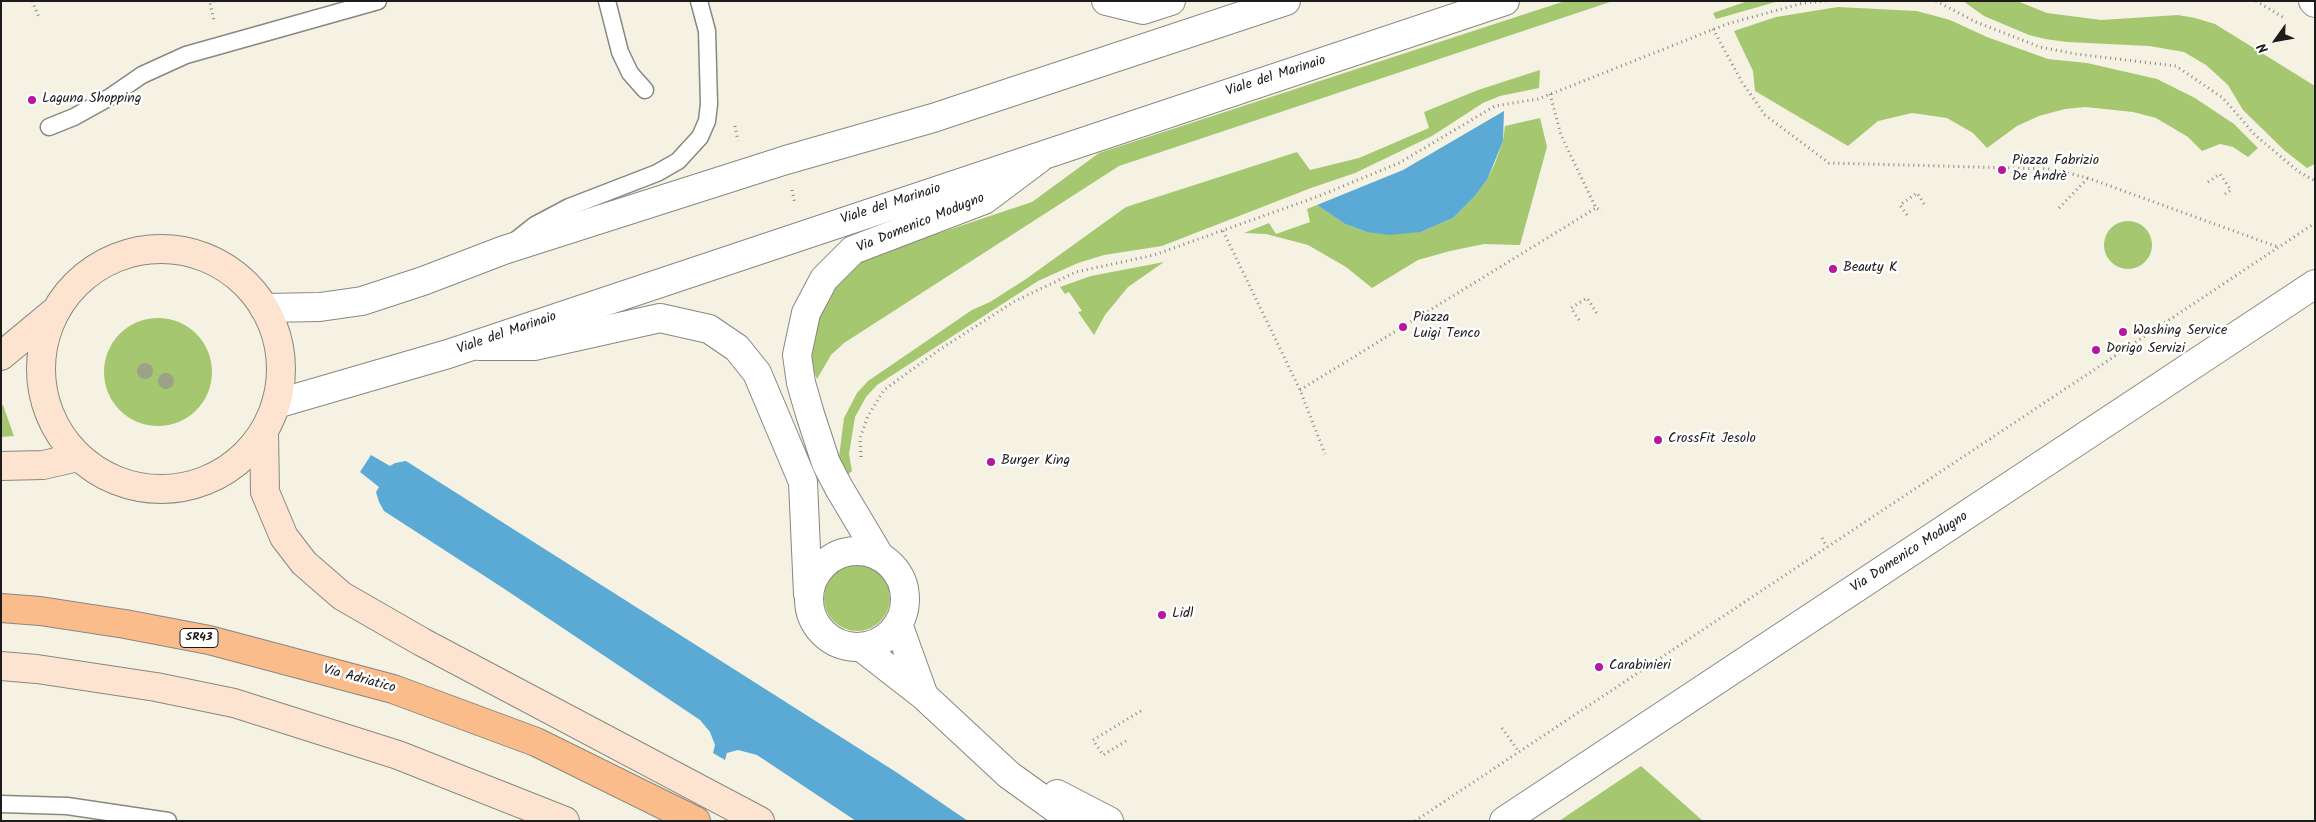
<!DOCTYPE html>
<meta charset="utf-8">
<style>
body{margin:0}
#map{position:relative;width:2316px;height:822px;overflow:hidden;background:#f5f2e3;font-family:Kalam,sans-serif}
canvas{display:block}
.frame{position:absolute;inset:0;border:2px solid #1c1c1c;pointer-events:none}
.north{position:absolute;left:2251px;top:15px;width:50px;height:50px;-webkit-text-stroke:4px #fff;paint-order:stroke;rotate:238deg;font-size:14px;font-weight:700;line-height:20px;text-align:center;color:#1c1c1c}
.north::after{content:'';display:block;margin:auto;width:18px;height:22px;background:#1c1c1c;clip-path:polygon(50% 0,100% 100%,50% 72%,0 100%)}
</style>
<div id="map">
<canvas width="2316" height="822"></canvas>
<div class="frame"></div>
<div class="north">N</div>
</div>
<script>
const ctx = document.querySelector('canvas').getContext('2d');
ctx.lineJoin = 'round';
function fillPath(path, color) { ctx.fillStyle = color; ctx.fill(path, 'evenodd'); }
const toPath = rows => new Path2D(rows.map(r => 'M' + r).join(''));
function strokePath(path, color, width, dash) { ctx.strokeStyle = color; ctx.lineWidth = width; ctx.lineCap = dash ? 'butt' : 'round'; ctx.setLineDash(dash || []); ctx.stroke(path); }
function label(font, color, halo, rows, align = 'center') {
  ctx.font = font + ' Kalam,sans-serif'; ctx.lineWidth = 5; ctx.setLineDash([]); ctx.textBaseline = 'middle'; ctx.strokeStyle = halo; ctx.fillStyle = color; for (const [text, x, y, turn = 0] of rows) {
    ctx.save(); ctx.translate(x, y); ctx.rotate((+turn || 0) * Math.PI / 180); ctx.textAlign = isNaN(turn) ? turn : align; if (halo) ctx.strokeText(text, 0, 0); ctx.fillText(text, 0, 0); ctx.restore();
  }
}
const green = toPath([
 [1565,1,1613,1,1119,166,844,343,831,355,817,379,813,369,810,346,820,313,837,281,861,261,906,244,1032,202,1099,153],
 [1748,1,1779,1,1716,19,1713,13],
 [1963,1,2017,1,2047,13,2101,20,2178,15,2195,18,2215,24,2315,86,2315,164,2307,168,2285,151,2243,110,2228,85,2206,65,2184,52,2149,46,2067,42,2045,39,2029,35,1984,16],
 [1838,7,1917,11,1950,20,1987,37,2048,59,2087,63,2157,79,2195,98,2234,124,2258,148,2248,157,2233,147,2220,144,2202,151,2188,137,2156,118,2133,112,2085,107,2065,109,2039,116,2017,126,1987,148,1973,133,1947,118,1912,113,1878,121,1848,146,1755,91,1753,71,1734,31,1776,17],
 [1540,70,1539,88,1500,96,1483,103,1432,136,1355,173,1311,188,1162,246,1104,255,1078,263,1038,281,877,385,866,397,855,417,849,454,852,471,846,476,839,457,844,418,857,393,868,381,972,310,990,302,1026,279,1126,207,1297,152,1310,170,1359,158,1429,128,1424,112,1478,90],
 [1540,118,1547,147,1520,245,1484,244,1450,251,1418,260,1372,288,1346,267,1308,245,1266,234,1244,233,1269,223,1276,234,1310,222,1307,209,1317,205,1345,224,1367,232,1421,232,1453,218,1474,197,1487,180,1495,163,1503,141,1505,126],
 '2104 245a24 24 0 1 1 48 0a24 24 0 1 1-48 0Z',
 [1164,262,1128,287,1105,315,1094,335,1078,312,1082,311,1069,292,1065,294,1060,287,1091,276],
 '104 372a54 54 0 1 1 108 0a54 54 0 1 1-108 0Z',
 [3,405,14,436,1,437,1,406],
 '824 598a33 33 0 1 1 66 0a33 33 0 1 1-66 0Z',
 [1641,766,1703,821,1559,821]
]);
const water = toPath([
 [1504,111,1503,141,1487,180,1474,197,1453,218,1421,232,1389,235,1367,232,1345,224,1317,205,1403,170],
 [371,455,390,466,395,463,406,461,896,772,968,821,856,821,757,755,738,750,727,753,725,760,713,753,715,745,710,732,700,720,503,588,384,511,379,502,376,492,379,487,360,472]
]);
const path = toPath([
 [32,1,39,17],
 [214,1,210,3,214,21],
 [1936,1,1976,22,2040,47,2076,54,2176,66,2223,98,2255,135,2299,172,2315,181],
 [2256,1,2286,19],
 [1713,29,1742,82,1765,115,1829,163,2051,169,2088,178,2278,247],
 [1550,94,1561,135,1596,208,1602,211],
 [735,126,738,141],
 [2208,182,2220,174,2231,190,2222,196],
 [792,190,795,204],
 [2059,208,2088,178],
 [1907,215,1900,205,1917,193,1926,207],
 [1223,231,1300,390,1325,454],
 [1579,320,1571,308,1587,298,1598,315],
 [1300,390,1596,208],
 [861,457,860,438,868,416,884,390,939,350,1015,301,1076,272,1154,255,1319,196,1399,163,1495,106,1538,99,1727,24,1803,3,1826,1],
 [1822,538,1827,547],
 [1502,728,1519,752],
 [1126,741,1103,755,1093,740,1144,709],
 [1415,821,2315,223]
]);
const service = toPath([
 [607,1,620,52,630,73,645,90],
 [49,127,74,117,110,97,142,75,186,55,378,1],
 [516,240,535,225,569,207,657,173,678,161,700,137,707,121,709,104,707,31,699,1],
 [1,804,67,806,168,821]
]);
const minor = toPath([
 [1106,1,1143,10,1171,1],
 [479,346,534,346,660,318,709,329,737,348,757,373,803,482,808,594],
 '809 599a48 48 0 1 1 96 0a48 48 0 1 1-96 0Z',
 [879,555,839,488,826,463,810,414,801,383,797,355,806,313,824,279,853,250,984,200,1040,158],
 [898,624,924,696],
 [861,647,924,696,1009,775,1073,821],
 [1057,794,1109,821],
 [1504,821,2315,284]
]);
const tertiary = toPath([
 [2313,1,2315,3],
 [264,308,320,307,362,301,423,281,504,250,786,160,933,118,1286,1],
 [276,404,448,354,1505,1]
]);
const secondary = toPath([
 '41 369a120 120 0 1 1 240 0a120 120 0 1 1-240 0Z',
 [1,356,54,312],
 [264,431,265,492,284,537,304,563,342,596,422,642,760,821],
 [1,466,43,465,78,457],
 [1,666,37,669,156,687,234,703,398,755,565,821]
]);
const primary = toPath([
 [1,608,40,611,125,624,209,640,393,689,536,742,696,821]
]);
const trees = [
 [145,371],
 [166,381]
];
const markers = [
 [32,100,5,"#b5179e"],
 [2002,170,5,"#b5179e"],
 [1833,269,5,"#b5179e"],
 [1403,327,5,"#b5179e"],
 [2123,332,5,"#b5179e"],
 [2096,350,5,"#b5179e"],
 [1658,440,5,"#b5179e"],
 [991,462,5,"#b5179e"],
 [1162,615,5,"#b5179e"],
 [1599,667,5,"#b5179e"]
];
const shields = [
 [199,638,38]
];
const shieldNames = [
 ["SR43",199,638]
];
const streetNames = [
 ["Viale del Marinaio",1276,77,-18],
 ["Viale del Marinaio",891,205,-18],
 ["Via Domenico Modugno",921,224,-22],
 ["Viale del Marinaio",507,334,-19],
 ["Via Domenico Modugno",1910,553,-33],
 ["Via Adriatico",359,680,15]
];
const poiNames = [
 ["Laguna Shopping",42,100],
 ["Piazza Fabrizio",2012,162],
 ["De Andrè",2012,178],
 ["Beauty K",1843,269],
 ["Piazza",1413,319],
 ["Luigi Tenco",1413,335],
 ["Washing Service",2133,332],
 ["Dorigo Servizi",2106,350],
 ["CrossFit Jesolo",1668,440],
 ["Burger King",1001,462],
 ["Lidl",1172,615],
 ["Carabinieri",1609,667]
];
fillPath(green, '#a5c770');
fillPath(water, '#5baad5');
strokePath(service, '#888780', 19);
strokePath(minor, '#888780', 30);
strokePath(tertiary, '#888780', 30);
strokePath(secondary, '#888780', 30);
strokePath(primary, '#888780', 30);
strokePath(path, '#888780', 3, [1, 4]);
strokePath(service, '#fff', 16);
strokePath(minor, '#fff', 28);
strokePath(tertiary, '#fff', 28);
strokePath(secondary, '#fde4d1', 28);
strokePath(primary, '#fabc8b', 28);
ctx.fillStyle = '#9ca288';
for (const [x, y] of trees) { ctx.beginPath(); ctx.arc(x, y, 8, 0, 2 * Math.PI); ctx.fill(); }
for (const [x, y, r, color] of markers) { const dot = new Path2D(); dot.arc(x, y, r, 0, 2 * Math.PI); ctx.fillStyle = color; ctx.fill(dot); strokePath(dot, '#fff', 2); }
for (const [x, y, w] of shields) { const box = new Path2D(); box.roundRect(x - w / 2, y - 9.5, w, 19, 4); ctx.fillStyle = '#fff'; ctx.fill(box); strokePath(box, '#1c1c1c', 1); }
label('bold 12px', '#1c1c1c', null, shieldNames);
label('14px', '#1c1c1c', '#fff', streetNames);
label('14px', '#1c1c1c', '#fff', poiNames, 'left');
</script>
